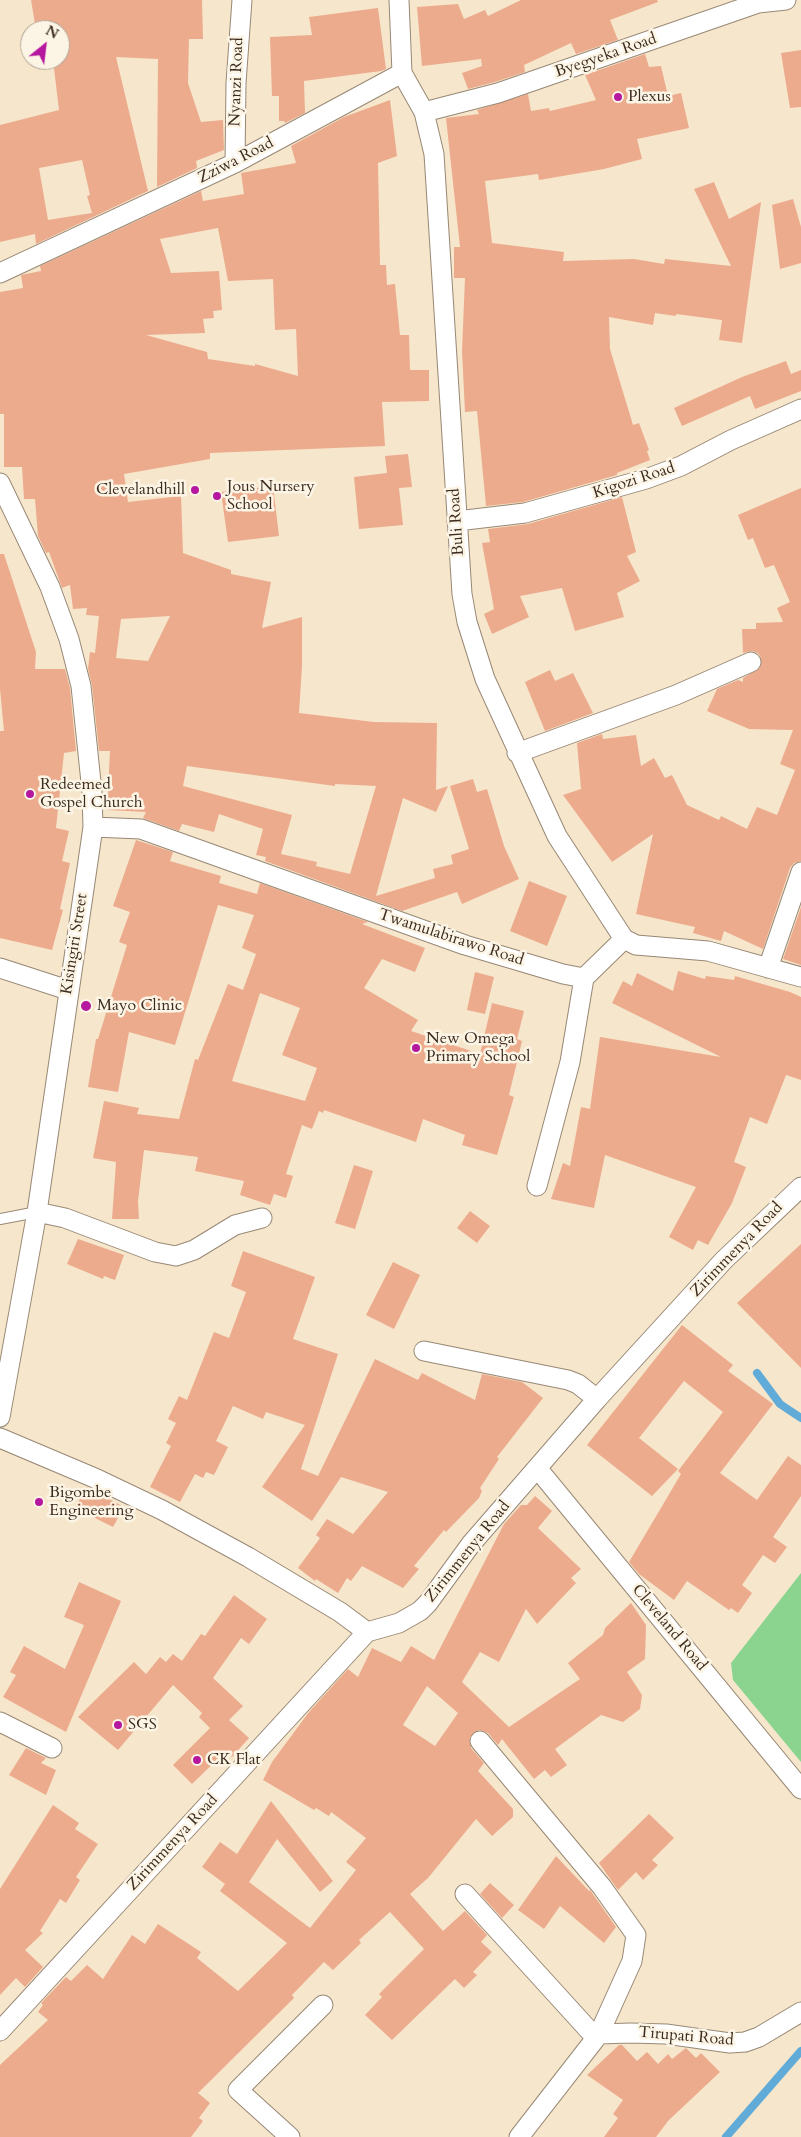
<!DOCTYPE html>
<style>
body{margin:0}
#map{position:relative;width:801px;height:2137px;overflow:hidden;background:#f6e6cc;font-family:Cardo,serif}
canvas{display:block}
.north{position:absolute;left:20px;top:20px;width:50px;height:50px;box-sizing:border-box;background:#fcf5e5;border:1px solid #afa495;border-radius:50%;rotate:29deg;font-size:14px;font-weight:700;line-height:20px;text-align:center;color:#3b2a1e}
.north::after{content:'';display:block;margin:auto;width:18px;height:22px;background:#b5179e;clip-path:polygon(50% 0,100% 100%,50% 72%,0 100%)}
</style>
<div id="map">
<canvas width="801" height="2137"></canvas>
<div class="north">N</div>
</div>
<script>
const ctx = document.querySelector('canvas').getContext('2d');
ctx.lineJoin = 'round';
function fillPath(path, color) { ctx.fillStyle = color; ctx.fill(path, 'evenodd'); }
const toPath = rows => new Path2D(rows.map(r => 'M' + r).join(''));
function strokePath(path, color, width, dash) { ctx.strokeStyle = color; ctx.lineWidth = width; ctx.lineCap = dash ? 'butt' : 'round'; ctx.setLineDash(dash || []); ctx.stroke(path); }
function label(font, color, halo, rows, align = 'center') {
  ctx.font = font + ' Cardo,serif'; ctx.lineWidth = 5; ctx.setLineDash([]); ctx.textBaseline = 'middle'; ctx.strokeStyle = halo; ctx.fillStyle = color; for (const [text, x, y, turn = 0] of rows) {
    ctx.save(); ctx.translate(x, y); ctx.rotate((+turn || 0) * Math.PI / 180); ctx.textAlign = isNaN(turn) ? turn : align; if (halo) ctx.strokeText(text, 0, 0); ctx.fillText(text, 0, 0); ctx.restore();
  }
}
const green = toPath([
 [801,1573,801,1762,733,1680,731,1663]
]);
const stream = toPath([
 [757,1373,780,1404,801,1418],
 [726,2137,801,2051]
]);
const building = toPath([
 [31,0,202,0,203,39,189,39,188,83,201,122,223,120,224,150,196,161,197,168,157,187,158,59,116,57,148,191,36,244,35,234,0,242,0,125,59,110,53,60,60,60,60,30,36,30],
 [82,160,90,195,87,196,92,213,48,220,39,168],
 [521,0,657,0,658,2,610,20,618,40,576,54,571,43,524,65,525,72,495,82,468,89,462,73,482,66,481,59,422,66,417,7,458,4,464,19,485,10,488,16],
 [378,8,386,69,381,71,304,81,305,113,285,123,284,121,279,121,279,96,272,96,270,37,312,35,309,17],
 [801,50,801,107,790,108,781,53],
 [645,54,649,67,661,66,668,96,681,93,689,128,637,139,642,159,604,169,539,180,538,174,485,181,492,243,564,252,563,261,634,259,664,264,665,259,731,266,694,189,714,182,729,219,761,202,742,343,719,340,722,320,676,314,676,316,655,313,653,325,609,317,610,349,633,425,639,423,649,450,647,451,650,460,617,473,617,475,523,502,486,506,477,411,465,412,462,351,465,278,454,278,454,247,460,247,446,118,479,114,477,110,528,94,531,111,549,108,550,111,596,100,585,75],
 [390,100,397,156,378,163,380,265,386,265,387,285,395,284,400,335,409,335,410,370,429,370,429,401,382,402,385,446,210,453,210,459,124,474,128,502,181,496,183,553,231,570,231,574,271,582,262,628,302,617,302,666,299,713,374,722,437,723,436,790,448,786,436,812,403,798,376,896,435,878,433,869,453,864,451,855,469,849,450,786,473,779,477,792,487,789,504,846,519,879,462,904,457,892,402,911,265,861,266,857,256,855,263,829,219,814,214,832,182,824,179,831,143,818,146,812,107,810,110,751,99,751,92,685,88,669,90,652,95,653,99,616,86,615,87,608,73,609,70,585,62,588,49,552,46,553,38,536,35,499,24,499,22,467,4,467,4,414,0,414,0,292,23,288,21,275,41,271,40,266,201,191,203,201,244,194,241,173,296,163,291,146,344,117],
 [218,228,228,281,273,279,275,330,296,329,298,376,255,364,255,366,208,359,207,352,146,335,205,333,203,319,214,318,213,311,222,310,219,271,171,273,160,239],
 [170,616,148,661,116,658,121,619],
 [187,766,335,786,335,784,376,786,350,874,316,866,317,862,281,854,292,815,183,786],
 [793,199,801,227,801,263,780,269,772,205],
 [786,361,791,374,801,370,801,391,755,409,750,396,682,426,674,408,742,377],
 [408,454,412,487,399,488,403,525,359,529,354,477,387,473,385,456],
 [273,486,279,536,228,542,221,492],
 [801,488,801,861,794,863,790,868,763,949,724,931,721,941,693,933,695,927,636,914,653,834,612,862,563,795,581,789,577,743,602,734,603,739,636,735,641,766,654,758,665,778,672,775,687,805,719,820,721,816,747,829,757,807,777,815,795,770,780,764,793,730,749,729,707,711,717,689,738,680,743,682,743,678,760,668,761,658,758,653,752,651,743,653,742,629,756,629,756,623,783,622,777,608,790,602,774,565,765,568,753,538,748,540,738,515],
 [622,497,636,552,627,556,640,581,617,593,624,617,575,631,562,588,520,596,529,617,492,634,484,614,494,609,482,543,490,542,488,529,528,524],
 [0,554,4,554,36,652,35,669,65,669,70,688,76,751,64,753,56,828,69,831,62,861,70,863,60,909,63,910,52,950,0,938,0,731,4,731,0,689],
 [550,670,555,681,573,673,593,713,545,731,525,682],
 [136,840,173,852,170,861,221,876,219,883,257,894,260,883,368,922,362,924,425,948,415,972,382,959,364,988,418,1020,411,1031,480,1054,492,1003,524,1011,517,1039,522,1041,509,1095,514,1097,497,1155,462,1145,465,1135,423,1119,416,1142,324,1110,323,1113,319,1111,312,1129,302,1125,286,1174,293,1176,286,1198,274,1194,270,1205,240,1195,244,1181,195,1171,198,1157,144,1150,138,1201,139,1219,112,1219,116,1162,93,1158,104,1101,139,1108,137,1114,179,1119,195,1059,198,1060,228,984,243,990,256,954,242,948,254,915,218,905,175,1045,129,1032,118,1092,88,1087,96,1039,98,1039,127,945,119,942,130,912,113,906],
 [260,993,300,1008,282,1055,317,1068,305,1101,232,1081],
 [529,881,567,896,547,946,510,931],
 [801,907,801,965,783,959],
 [678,971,705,979,706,976,734,980,735,976,790,992,801,997,801,1080,786,1075,767,1124,750,1117,734,1162,746,1167,732,1203,708,1245,698,1240,693,1250,669,1237,696,1187,605,1155,594,1208,551,1199,563,1163,570,1166,581,1107,590,1109,600,1037,721,1057,612,1003,623,981,632,986,637,973,673,991],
 [475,972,494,977,485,1014,467,1010],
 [354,1165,373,1171,355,1229,335,1223],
 [470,1211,490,1226,477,1243,457,1228],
 [78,1239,124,1255,115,1280,104,1276,103,1279,67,1264],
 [801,1244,801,1368,737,1303],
 [243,1251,315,1277,293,1339,338,1354,301,1469,318,1476,375,1359,418,1380,422,1373,475,1400,482,1374,522,1382,543,1398,497,1457,499,1459,480,1488,482,1491,479,1498,446,1532,444,1530,414,1566,419,1569,403,1588,362,1566,351,1581,347,1578,338,1593,316,1579,315,1581,298,1568,320,1538,316,1535,327,1519,353,1534,388,1492,341,1477,312,1521,262,1487,305,1425,266,1412,263,1419,233,1406,216,1441,228,1447,214,1475,206,1472,203,1478,195,1474,180,1502,150,1487,171,1446,166,1443,176,1423,168,1419,179,1396,187,1400,214,1332,229,1338,246,1292,231,1286],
 [393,1262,420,1275,394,1329,366,1315],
 [682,1325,733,1365,728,1371,773,1404,720,1473,757,1500,788,1456,801,1465,801,1496,773,1537,787,1547,775,1563,763,1555,742,1585,752,1593,738,1613,731,1608,729,1610,687,1581,674,1600,639,1574,629,1562,681,1474,678,1471,723,1412,684,1381,639,1438,678,1469,652,1496,587,1445],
 [86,1487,124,1507,113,1527,75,1508],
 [535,1496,552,1511,538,1528,581,1569,571,1578,576,1583,537,1624,526,1609,499,1662,480,1652,462,1682,509,1727,580,1679,568,1663,603,1635,605,1628,631,1603,646,1625,645,1659,627,1672,642,1695,640,1709,623,1722,601,1715,555,1749,567,1765,551,1777,545,1770,534,1779,502,1739,498,1745,488,1733,479,1730,470,1737,471,1748,484,1763,478,1771,513,1809,513,1817,492,1836,476,1819,428,1878,410,1894,443,1931,465,1911,487,1935,481,1942,492,1952,473,1972,477,1975,464,1988,455,1979,392,2040,365,2015,382,1997,379,1994,424,1949,390,1912,359,1940,361,1943,333,1970,324,1962,292,1995,294,1998,198,2093,210,2103,199,2118,203,2121,191,2137,0,2137,0,2065,48,2020,38,2012,43,2005,41,2003,66,1977,71,1981,87,1965,103,1979,132,1935,145,1944,158,1924,201,1952,197,1958,238,1991,287,1943,220,1891,225,1884,202,1867,220,1842,237,1854,271,1801,333,1881,320,1892,277,1839,249,1882,310,1928,356,1870,346,1862,366,1838,331,1812,329,1816,316,1808,314,1810,263,1780,272,1762,309,1712,348,1669,358,1677,372,1648,401,1662,411,1646,434,1660,504,1524,521,1505,527,1505],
 [427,1686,458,1713,435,1746,403,1725],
 [79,1582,121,1601,66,1732,3,1697,16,1675,10,1672,24,1646,65,1669,84,1625,64,1617],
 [234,1595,267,1619,249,1644,241,1638,213,1678,243,1706,229,1720,249,1738,232,1757,226,1751,192,1784,173,1765,210,1728,199,1717,202,1713,173,1685,118,1750,78,1717,134,1662,146,1674,160,1657,166,1662,173,1654,182,1661,201,1634,205,1636],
 [26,1748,46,1758,41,1763,56,1770,46,1795,9,1775],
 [53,1805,79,1823,75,1829,98,1844,76,1877,80,1880,66,1903,60,1899,40,1931,43,1933,25,1950,43,1967,25,1987,16,1978,0,1995,0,1889],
 [649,1814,674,1838,652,1860,658,1865,643,1880,636,1872,618,1890,599,1863],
 [556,1856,589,1891,590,1890,616,1927,604,1943,560,1906,544,1929,518,1910],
 [490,1883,514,1905,502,1918,480,1894],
 [619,2045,622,2045,637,2061,647,2052,658,2064,668,2054,672,2059,686,2048,696,2058,701,2053,720,2072,668,2121,656,2137,604,2137,618,2118,613,2114,623,2100,587,2075]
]);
const service = toPath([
 [0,1219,37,1212]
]);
const minor = toPath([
 [399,0,402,73,424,112,434,154,462,594,467,622,485,679,557,836,624,939],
 [424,112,498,93,758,3,786,0],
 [235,163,236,83,242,0],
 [0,273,235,163,402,73],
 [0,483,50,587,69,639,81,686,92,792,93,827,37,1212,0,1417],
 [457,521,525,513,646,479,681,466,731,440,801,409],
 [517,753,676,695,751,662],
 [93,827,141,829,465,945,563,974,584,978,624,939,636,945,708,951,801,977],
 [0,968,68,990],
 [768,968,801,872],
 [537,1186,570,1062,584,978],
 [37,1212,65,1218,155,1252,176,1256,194,1250,235,1225,262,1218],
 [424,1351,568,1380,578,1384,597,1399],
 [0,1438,97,1479,162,1510,248,1557,340,1612,367,1632],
 [537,1468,801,1789],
 [0,1722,52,1748],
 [480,1741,602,1887,636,1935,632,1961,599,2034],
 [465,1894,596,2038,519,2137],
 [0,2031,367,1632,399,1623,420,1611,428,1603,471,1544,597,1399,724,1260,801,1187],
 [596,2038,599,2034,631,2033,666,2034,730,2043,745,2042,759,2037,801,2012],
 [290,2137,238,2090,323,2005]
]);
const markers = [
 [618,97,5,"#b5179e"],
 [195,490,5,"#b5179e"],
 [217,496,5,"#b5179e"],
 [30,794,5,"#b5179e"],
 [86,1006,6,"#b5179e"],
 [416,1048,5,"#b5179e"],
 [39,1502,5,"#b5179e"],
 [118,1725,5,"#b5179e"],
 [197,1760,5,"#b5179e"]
];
const streetNames = [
 ["Byegyeka Road",606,56,-19],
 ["Nyanzi Road",237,82,-88],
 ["Zziwa Road",236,161,-27],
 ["Kigozi Road",634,481,-18],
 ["Buli Road",457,522,-94],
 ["Twamulabirawo Road",451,938,18],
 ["Kisingiri Street",75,944,-81],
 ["Zirimmenya Road",737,1250,-46],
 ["Zirimmenya Road",468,1552,-51],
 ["Cleveland Road",669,1628,50],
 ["Zirimmenya Road",173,1843,-47],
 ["Tirupati Road",686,2037,5]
];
const poiNames = [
 ["Plexus",628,97],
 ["Jous Nursery",227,487],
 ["School",227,505],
 ["Clevelandhill",185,490,"right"],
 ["Redeemed",40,785],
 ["Gospel Church",40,803],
 ["Mayo Clinic",97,1006],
 ["New Omega",426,1039],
 ["Primary School",426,1057],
 ["Bigombe",49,1493],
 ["Engineering",49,1511],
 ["SGS",128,1725],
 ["CK Flat",207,1760]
];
fillPath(green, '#8bd490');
strokePath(stream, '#60abd8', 8);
fillPath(building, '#edab8d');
strokePath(service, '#988875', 12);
strokePath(minor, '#988875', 21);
strokePath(service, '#fff', 10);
strokePath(minor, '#fff', 19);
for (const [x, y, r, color] of markers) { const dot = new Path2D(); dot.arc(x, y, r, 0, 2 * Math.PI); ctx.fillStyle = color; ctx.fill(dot); strokePath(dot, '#fcf5e5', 2); }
label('16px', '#3b2a1e', '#fcf5e5', streetNames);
label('16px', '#3b2a1e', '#fcf5e5', poiNames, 'left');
</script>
